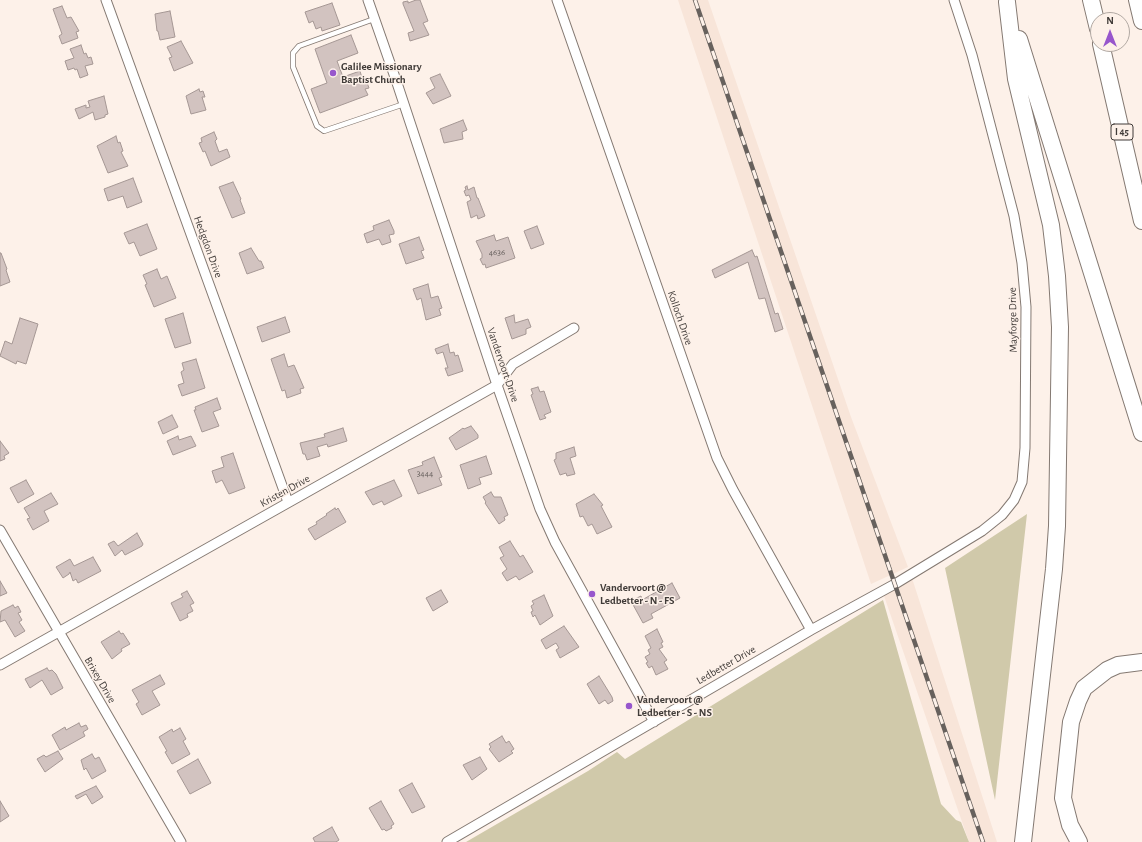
<!DOCTYPE html>
<style>
body{margin:0}
#map{position:relative;width:1142px;height:842px;overflow:hidden;background:#fdf1e9;font-family:"Alegreya Sans",sans-serif}
canvas{display:block}
.north{position:absolute;left:1090px;top:12px;width:40px;height:40px;box-sizing:border-box;background:#fdf1e9;border:1px solid #b1a8a2;border-radius:50%;rotate:0deg;font-size:11px;font-weight:700;line-height:16px;text-align:center;color:#403b38}
.north::after{content:'';display:block;margin:auto;width:14px;height:18px;background:#9756cc;clip-path:polygon(50% 0,100% 100%,50% 72%,0 100%)}
</style>
<div id="map">
<canvas width="1142" height="842"></canvas>
<div class="north">N</div>
</div>
<script>
const ctx = document.querySelector('canvas').getContext('2d');
ctx.lineJoin = 'round';
function fillPath(path, color) { ctx.fillStyle = color; ctx.fill(path, 'evenodd'); }
const toPath = rows => new Path2D(rows.map(r => 'M' + r).join(''));
function strokePath(path, color, width, dash) { ctx.strokeStyle = color; ctx.lineWidth = width; ctx.lineCap = dash ? 'butt' : 'round'; ctx.setLineDash(dash || []); ctx.stroke(path); }
function label(font, color, halo, rows, align = 'center') {
  ctx.font = font + ' "Alegreya Sans",sans-serif'; ctx.lineWidth = 3; ctx.setLineDash([]); ctx.textBaseline = 'middle'; ctx.strokeStyle = halo; ctx.fillStyle = color; for (const [text, x, y, turn = 0] of rows) {
    ctx.save(); ctx.translate(x, y); ctx.rotate((+turn || 0) * Math.PI / 180); ctx.textAlign = isNaN(turn) ? turn : align; if (halo) ctx.strokeText(text, 0, 0); ctx.fillText(text, 0, 0); ctx.restore();
  }
}
const built = toPath([
 [678,0,708,0,851,417,908,567,871,584],
 [911,575,997,842,969,842,883,593]
]);
const green = toPath([
 [1027,514,995,800,945,568],
 [883,600,941,804,956,820,961,822,969,842,466,842,588,771,617,752,625,759]
]);
const building = toPath([
 [416,0,420,0,428,21,423,23,429,35,410,41,408,33,414,31,403,4,403,2,408,1,408,3,416,0],
 [332,3,340,25,322,31,321,27,316,29,313,21,309,23,305,12,332,3],
 [62,6,67,18,71,17,79,31,76,32,78,38,62,44,59,36,62,34,53,9,62,6],
 [170,11,175,37,160,40,158,31,157,31,155,14,170,11],
 [351,35,358,53,337,61,343,77,360,71,362,78,365,77,369,88,365,89,368,95,320,113,311,89,327,83,315,49,351,35],
 [181,41,193,63,174,71,169,58,172,57,167,47,181,41],
 [81,45,84,54,86,53,88,58,91,57,93,64,85,66,88,75,80,78,77,69,75,70,74,68,68,70,65,61,74,58,70,49,81,45],
 [440,74,451,96,433,104,426,93,435,88,430,78,440,74],
 [199,89,200,92,203,91,205,97,202,97,206,110,191,114,186,96,199,89],
 [104,96,108,114,105,115,105,117,95,120,93,112,79,119,75,109,86,105,86,108,90,107,88,101,104,96],
 [463,120,467,130,462,132,463,139,444,143,440,129,463,120],
 [214,132,217,139,215,141,219,152,227,149,230,157,211,166,205,151,203,152,199,143,202,142,201,138,214,132],
 [116,136,118,143,120,142,123,151,121,152,128,166,108,173,97,146,116,136],
 [133,178,142,202,127,208,123,196,108,201,104,189,133,178],
 [233,182,241,199,240,200,245,213,232,218,219,187,233,182],
 [467,186,468,190,474,187,477,198,478,198,485,216,478,219,477,215,471,218,467,202,471,200,469,195,466,196,464,191,466,190,465,187,467,186],
 [389,220,394,231,394,234,389,235,391,242,382,245,379,239,367,243,364,234,374,230,373,226,389,220],
 [147,224,157,249,140,256,134,242,129,244,124,233,147,224],
 [537,226,544,244,531,249,524,231,537,226],
 [494,235,496,241,508,237,515,258,486,268,485,264,483,265,480,259,482,258,482,254,476,241,494,235],
 [419,237,424,250,421,251,424,258,406,264,399,244,419,237],
 [251,248,259,261,261,261,264,268,247,274,239,253,251,248],
 [752,250,755,257,757,256,775,314,778,313,783,329,775,332,765,298,759,299,748,262,715,278,712,270,752,250],
 [0,253,1,253,7,269,6,270,10,282,0,286,0,253],
 [157,269,161,279,167,276,176,298,154,307,145,285,147,284,143,275,157,269],
 [428,284,431,298,438,296,442,308,439,309,441,315,426,320,421,298,417,300,413,289,428,284],
 [183,313,191,343,175,348,165,319,183,313],
 [514,315,515,323,528,319,531,327,526,329,526,334,512,339,505,318,514,315],
 [285,317,290,332,262,342,257,327,285,317],
 [20,318,38,324,26,364,17,361,16,364,0,356,5,341,12,344,20,318],
 [448,344,450,353,454,352,455,356,458,355,463,371,448,376,445,368,448,368,443,352,437,354,435,349,448,344],
 [284,354,288,367,294,365,304,388,300,389,301,393,287,398,285,390,282,391,271,359,284,354],
 [196,359,205,388,182,396,178,385,184,383,181,372,184,370,182,363,196,359],
 [538,387,540,392,544,391,551,412,544,415,546,418,540,420,531,395,533,394,531,389,538,387],
 [217,398,221,409,213,412,219,426,202,432,194,410,196,410,195,407,217,398],
 [172,415,178,427,163,434,158,422,172,415],
 [471,426,478,435,478,438,456,450,449,438,463,428,464,429,471,426],
 [343,428,347,441,328,447,327,444,317,447,320,456,307,460,305,454,303,454,300,443,325,437,324,434,343,428],
 [178,436,179,440,191,436,196,446,173,455,167,441,178,436],
 [0,441,9,453,4,456,5,459,0,461,0,441],
 [574,447,576,456,570,458,575,474,567,476,566,473,560,475,554,460,556,459,556,453,574,447],
 [233,453,245,488,229,494,222,480,216,483,212,471,224,467,221,457,233,453],
 [486,456,492,474,479,478,481,484,468,489,460,465,486,456],
 [434,457,442,477,439,478,442,485,418,494,408,470,423,465,422,462,434,457],
 [26,480,34,494,18,503,10,488,26,480],
 [394,480,402,496,384,505,382,501,373,505,365,492,394,480],
 [491,492,494,497,501,497,508,515,504,517,505,520,499,524,485,503,486,502,483,497,491,492],
 [51,493,58,504,44,511,49,521,33,530,27,519,30,518,24,508,51,493],
 [594,494,603,505,601,506,612,527,597,534,592,524,588,526,583,516,580,517,576,504,594,494],
 [335,508,336,510,338,508,346,522,315,540,308,529,317,524,316,522,327,515,326,514,335,508],
 [137,533,143,544,142,546,125,555,122,550,115,556,108,544,114,541,118,546,137,533],
 [510,541,520,557,523,555,533,572,519,580,516,576,507,581,502,573,507,569,500,558,504,556,499,547,510,541],
 [93,557,101,571,78,583,76,579,73,581,70,572,69,574,63,578,56,567,70,559,74,566,93,557],
 [0,581,7,593,0,596,0,581],
 [672,583,680,598,651,614,653,618,643,623,631,601,641,596,642,600,672,583],
 [441,590,448,602,433,611,426,598,441,590],
 [187,591,194,603,190,605,193,611,187,614,188,617,180,621,171,603,183,597,181,594,187,591],
 [544,595,553,616,540,625,535,615,533,617,531,612,533,611,531,606,534,604,532,601,544,595],
 [13,605,15,608,18,606,21,612,18,613,22,620,19,622,25,631,15,637,5,620,0,622,1,611,13,605],
 [564,626,579,647,560,658,556,650,559,648,556,643,546,649,541,640,564,626],
 [657,629,663,642,661,643,663,647,659,649,667,660,664,662,668,669,656,675,652,666,649,668,646,663,648,662,645,657,650,654,648,650,651,648,645,636,657,629],
 [119,631,121,634,123,633,130,644,121,649,122,651,112,659,101,642,119,631],
 [47,668,49,671,52,670,56,674,63,688,51,695,42,680,30,688,25,679,47,668],
 [160,675,165,684,152,691,160,705,142,715,136,704,139,702,132,690,160,675],
 [599,676,612,697,613,701,608,704,605,700,599,704,587,684,599,676],
 [79,723,81,727,86,725,88,729,83,732,85,736,60,750,52,735,65,727,66,730,79,723],
 [180,728,186,739,183,741,190,754,172,764,165,752,167,751,159,737,172,729,173,732,180,728],
 [502,736,506,743,509,741,514,749,511,751,513,753,499,762,489,749,491,747,489,744,502,736],
 [58,751,63,759,45,772,37,759,44,755,46,757,58,751],
 [92,754,95,759,99,757,106,771,92,779,86,768,84,770,81,760,92,754],
 [480,757,487,769,472,780,463,765,480,757],
 [198,759,211,783,190,794,177,771,198,759],
 [412,783,425,807,412,813,399,790,412,783],
 [96,786,103,797,92,804,86,794,77,799,75,796,96,786],
 [0,801,9,816,0,822,0,801],
 [381,801,394,824,391,826,392,828,386,831,384,829,382,830,369,808,381,801],
 [332,827,339,840,336,842,315,842,313,838,332,827]
]);
const service = toPath([
 [374,19,299,46,293,53,293,67,317,126,324,131,404,104]
]);
const minor = toPath([
 [106,0,288,502],
 [368,0,397,83,497,385,540,509,555,542,654,722],
 [557,0,717,458,733,490,811,630],
 [0,530,181,842],
 [0,665,497,385,513,364,574,328],
 [447,842,811,630,895,584,982,531,1002,515,1014,500,1022,482,1025,448,1026,307,1022,263,1014,216,972,55,954,0]
]);
const motorway = toPath([
 [1091,0,1098,29],
 [1137,0,1142,21],
 [1007,2,1016,79,1051,225,1057,276,1060,327,1057,526,1054,569,1023,842],
 [1019,39,1142,433],
 [1101,44,1142,221],
 [1079,842,1070,825,1063,798,1071,722,1078,701,1084,688,1107,670,1118,665,1142,662]
]);
const rail = toPath([
 [695,0,983,842]
]);
const markers = [
 [333,73,4,"#9756cc"],
 [592,594,4,"#9756cc"],
 [629,706,4,"#9756cc"]
];
const numberNames = [
 ["4636",497,252],
 ["3444",425,473]
];
const shields = [
 [1122,132,22]
];
const shieldNames = [
 ["I 45",1122,132]
];
const poiNames = [
 ["Galilee Missionary",341,67],
 ["Baptist Church",341,80],
 ["Vandervoort @",600,588],
 ["Ledbetter - N - FS",600,601],
 ["Vandervoort @",637,700],
 ["Ledbetter - S - NS",637,713]
];
const streetNames = [
 ["Hedgdon Drive",208,247,70],
 ["Kolloch Drive",680,318,71],
 ["Mayforge Drive",1013,320,-91],
 ["Vandervoort Drive",503,365,71],
 ["Kristen Drive",285,491,-29],
 ["Ledbetter Drive",726,665,-30],
 ["Brixey Drive",100,680,60]
];
fillPath(built, '#f8e5d9');
fillPath(green, '#d0c9aa');
fillPath(building, '#d2c3c0');
strokePath(building, '#a59794', 1);
strokePath(service, '#847972', 6);
strokePath(minor, '#847972', 11);
strokePath(motorway, '#847972', 18);
strokePath(service, '#fff', 4.5);
strokePath(minor, '#fff', 9);
strokePath(motorway, '#fff', 16);
strokePath(rail, '#67615d', 4.5);
strokePath(rail, '#fdf1e9', 3, [9]);
for (const [x, y, r, color] of markers) { const dot = new Path2D(); dot.arc(x, y, r, 0, 2 * Math.PI); ctx.fillStyle = color; ctx.fill(dot); strokePath(dot, '#fdf1e9', 1.5); }
label('9px', '#645d5a', null, numberNames);
for (const [x, y, w] of shields) { const box = new Path2D(); box.roundRect(x - w / 2, y - 8, w, 16, 3); ctx.fillStyle = '#fdf1e9'; ctx.fill(box); strokePath(box, '#403b38', 1); }
label('bold 10px', '#403b38', null, shieldNames);
label('bold 11px', '#403b38', '#fdf1e9', poiNames, 'left');
label('11px', '#403b38', '#fdf1e9', streetNames);
</script>
